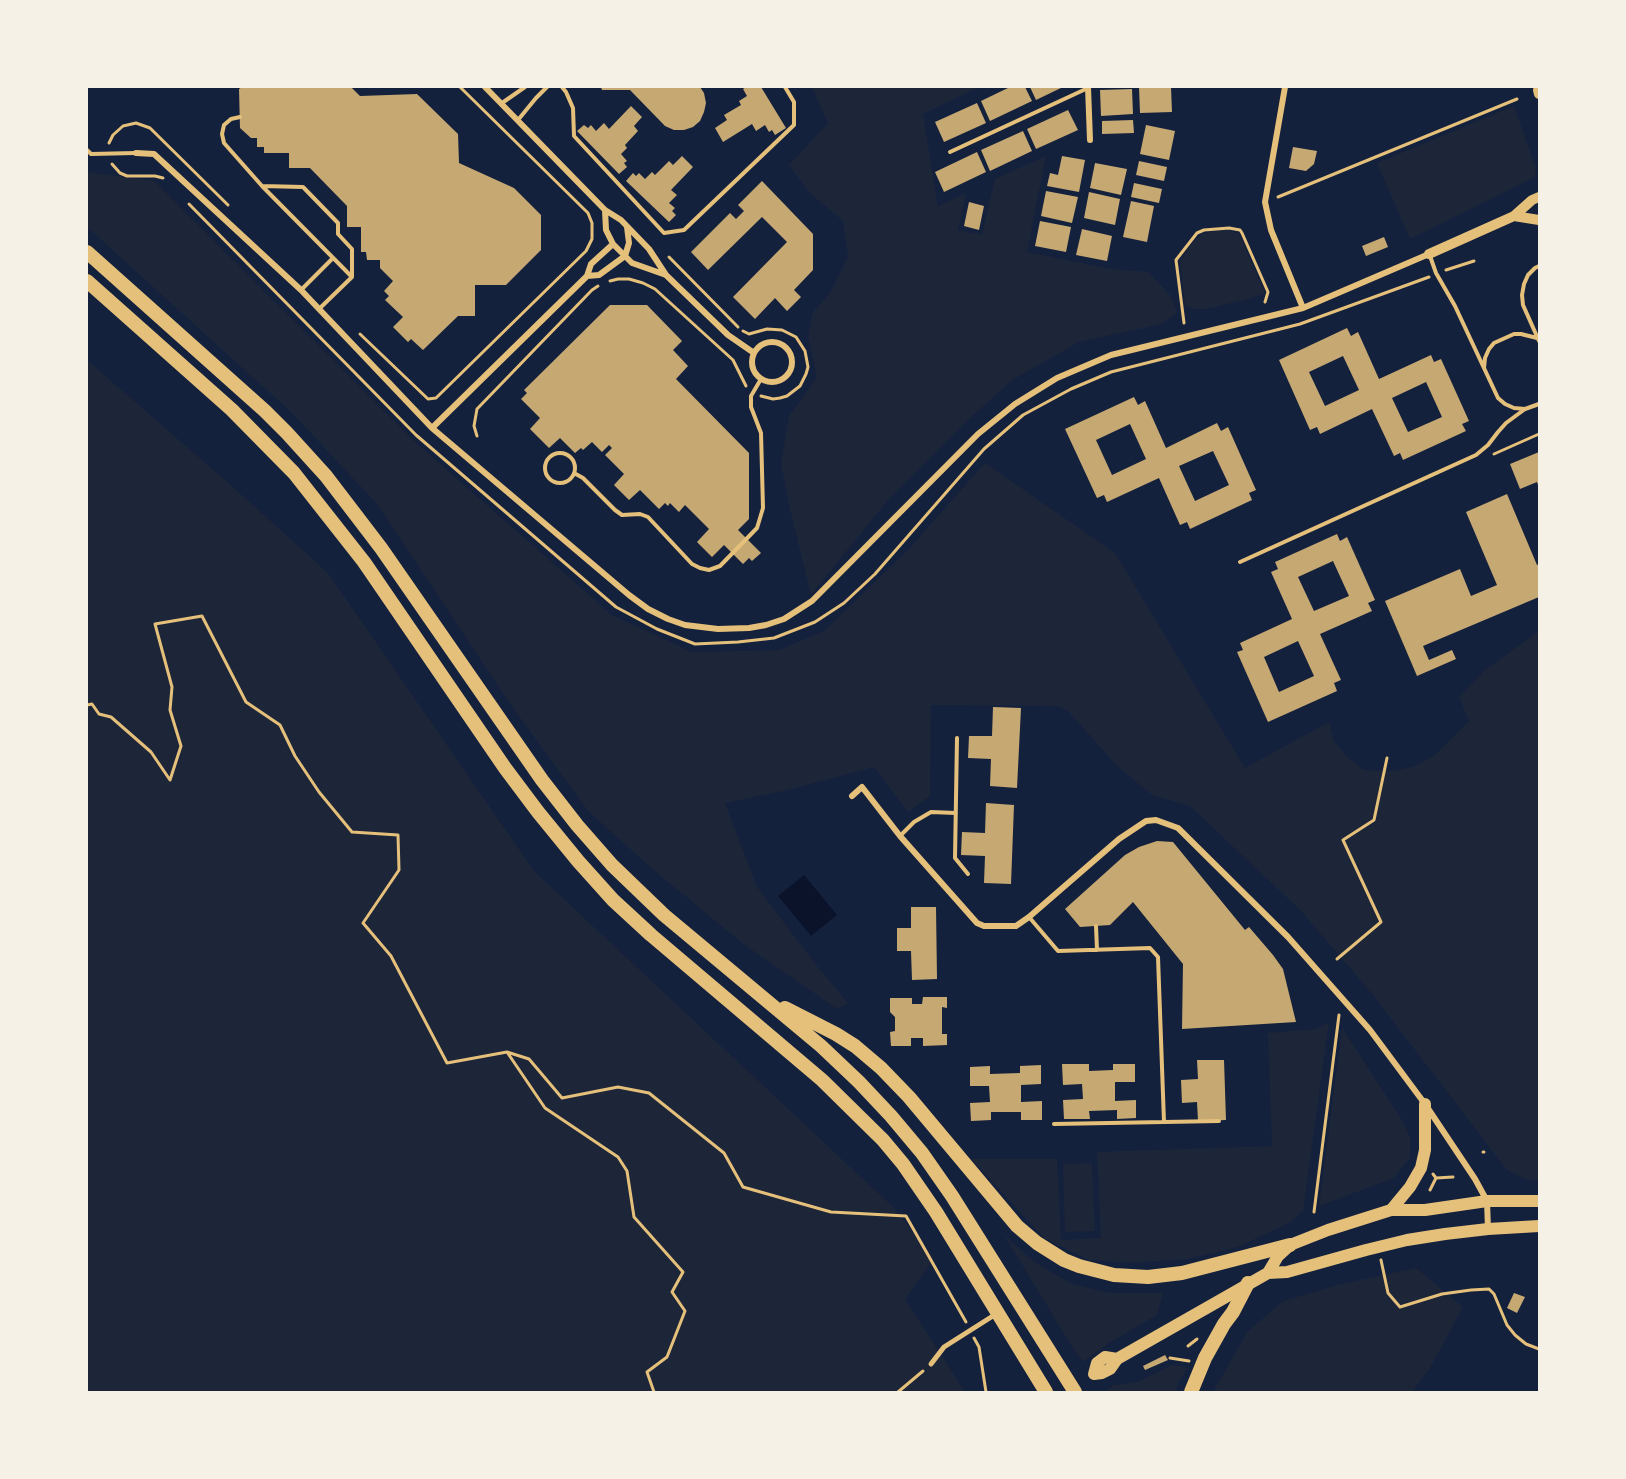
<!DOCTYPE html>
<style>
body{margin:0}
#map{position:relative;width:1626px;height:1479px;overflow:hidden;background:#14213d;font-family:"Roboto Condensed",sans-serif}
canvas{display:block}
.frame{position:absolute;inset:0;border:88px solid #f6f1e7;pointer-events:none}
</style>
<div id="map">
<canvas width="1626" height="1479"></canvas>
<div class="frame"></div>
</div>
<script>
const ctx = document.querySelector('canvas').getContext('2d');
ctx.lineJoin = 'round';
function fillPath(path, color) { ctx.fillStyle = color; ctx.fill(path, 'evenodd'); }
const toPath = rows => new Path2D(rows.map(r => 'M' + r).join(''));
function strokePath(path, color, width, dash) { ctx.strokeStyle = color; ctx.lineWidth = width; ctx.lineCap = dash ? 'butt' : 'round'; ctx.setLineDash(dash || []); ctx.stroke(path); }
const green = toPath([
 [812,87,979,87,923,114,938,206,966,193,958,230,982,235,995,179,1046,156,1027,252,1111,269,1148,272,1171,296,1177,313,1161,324,1079,342,1011,381,968,420,887,501,811,595,790,509,781,464,789,416,817,377,808,337,813,312,830,293,848,257,843,221,810,193,789,165,828,123],
 [1514,106,1536,168,1535,177,1410,239,1377,163],
 [87,172,154,181,414,441,612,615,692,652,779,650,824,631,907,551,985,463,1115,553,1245,768,1329,722,1334,741,1346,756,1364,770,1390,771,1413,767,1435,755,1469,721,1459,697,1485,670,1539,631,1539,1181,1525,1179,1507,1170,1373,995,1301,911,1190,806,1152,795,1117,766,1069,712,1058,706,931,705,930,796,908,812,874,767,788,790,725,803,757,887,817,966,848,1003,837,1009,742,943,650,867,588,811,508,701,377,504,292,413,87,227],
 [1222,229,1228,230,1239,234,1265,293,1249,299,1205,309,1195,309,1185,306,1180,261,1194,241,1203,234],
 [87,360,233,487,328,573,534,871,893,1207,934,1259,905,1299,965,1392,87,1392,87,1061,88,1053,87,1038],
 [1329,1022,1303,1211,1291,1222,1238,1247,1187,1259,1129,1263,1089,1260,1044,1238,971,1159,1057,1159,1061,1240,1101,1238,1097,1152,1272,1146,1268,1033,1316,1029],
 [1342,1028,1402,1120,1410,1137,1410,1158,1394,1178,1319,1206],
 [1092,1163,1095,1231,1065,1232,1063,1164],
 [1004,1235,1033,1261,1072,1284,1110,1293,1163,1293,1157,1315,1109,1343,1084,1362,1074,1350],
 [1416,1268,1463,1307,1430,1368,1412,1392,1213,1392,1247,1332,1283,1301,1338,1285],
 [1172,1365,1188,1367,1178,1383,1176,1392,1105,1392,1114,1385,1138,1382]
]);
const water = toPath([
 [804,875,837,915,811,936,778,896]
]);
const building = toPath([
 [242,87,351,87,360,96,417,94,458,134,459,163,514,188,541,215,541,250,506,285,475,285,475,316,458,316,423,350,411,339,408,342,393,327,403,317,385,300,389,296,384,291,393,281,380,268,380,260,367,260,366,252,361,252,361,227,347,227,347,206,310,168,289,168,289,153,264,153,264,147,257,147,257,138,251,138,240,128,239,89],
 [601,87,700,87,704,93,706,103,704,112,700,121,693,127,684,130,674,130,665,126,630,90,602,90],
 [746,87,761,87,786,128,775,135,772,130,769,132,765,125,756,131,752,124,723,142,715,128,727,120,724,115,741,105,739,101,747,96,743,89],
 [1010,87,1025,87,1032,101,990,121,981,101],
 [1030,87,1063,87,1036,100],
 [1139,87,1171,87,1172,112,1140,113],
 [1132,89,1133,114,1101,116,1100,90],
 [977,103,986,123,944,142,935,122],
 [631,106,642,117,634,126,638,131,625,145,627,148,621,154,627,161,624,163,627,167,619,174,577,131,584,125,588,128,591,125,596,131,604,123,609,129],
 [1068,110,1078,130,1036,149,1027,129],
 [1133,120,1134,133,1102,134,1102,121],
 [1146,125,1175,131,1169,160,1140,154],
 [1023,131,1032,151,990,171,981,150],
 [1293,147,1317,151,1314,164,1306,171,1289,168],
 [977,152,986,172,944,192,935,172],
 [682,156,693,167,671,190,677,195,669,203,675,208,672,211,676,215,669,222,626,181,633,173,636,176,639,173,645,179,652,172,655,175,669,161,673,165],
 [1062,156,1085,160,1079,192,1047,186,1050,173,1058,175],
 [1139,161,1167,167,1164,181,1136,175],
 [1095,163,1127,169,1121,195,1090,188],
 [762,181,813,234,813,270,794,290,801,297,787,311,775,298,755,319,733,297,787,242,762,217,708,270,691,252,730,213,736,219,744,211,738,205],
 [1134,183,1162,189,1159,203,1131,197],
 [1046,191,1078,197,1072,223,1041,216],
 [1089,192,1120,199,1115,225,1084,218],
 [1131,201,1154,206,1147,242,1123,237],
 [969,202,984,206,979,230,964,226],
 [1040,221,1071,227,1066,252,1035,246],
 [1082,229,1112,236,1107,261,1076,255],
 [1384,237,1388,247,1366,256,1362,246],
 [610,305,647,305,682,341,673,350,688,366,676,379,749,453,749,519,738,530,761,553,752,561,749,558,743,564,724,545,712,557,697,542,709,529,685,505,679,512,670,503,668,506,665,503,659,509,640,490,629,500,614,485,624,474,605,455,612,448,609,445,602,452,592,442,583,450,581,448,575,453,560,438,549,448,530,429,540,418,521,399,527,393,524,390],
 [1347,328,1351,336,1358,332,1379,379,1431,355,1434,362,1441,359,1469,421,1462,424,1466,431,1403,460,1400,453,1394,456,1372,409,1320,434,1317,427,1310,430,1279,360],
 [1343,356,1359,390,1325,406,1309,372],
 [1426,382,1442,417,1408,432,1392,398],
 [1134,397,1138,405,1145,401,1166,448,1217,423,1221,431,1228,427,1256,490,1249,493,1252,500,1190,529,1187,522,1180,525,1159,478,1107,502,1104,495,1097,498,1065,429],
 [1130,424,1146,459,1112,475,1096,440],
 [1213,451,1229,485,1195,501,1179,466],
 [1539,452,1539,488,1537,482,1520,489,1510,464],
 [1507,494,1537,565,1539,564,1539,597,1423,646,1429,660,1452,650,1456,659,1417,676,1385,601,1460,569,1471,596,1497,585,1466,512],
 [1337,534,1340,541,1347,537,1375,600,1368,603,1372,611,1320,634,1341,680,1334,683,1337,691,1268,722,1237,652,1243,650,1240,643,1292,619,1271,572,1278,569,1275,562],
 [1333,561,1349,596,1314,611,1298,577],
 [1298,641,1314,676,1279,692,1264,657],
 [993,707,1021,708,1017,788,990,786,991,759,968,758,969,736,992,736],
 [986,803,1014,805,1011,884,984,883,985,856,961,855,962,832,985,833],
 [1157,841,1173,842,1245,930,1249,927,1273,955,1283,969,1296,1022,1182,1029,1183,964,1133,902,1110,925,1080,927,1065,909,1125,855,1139,847],
 [911,907,936,907,937,979,912,980,911,951,897,951,897,928,911,928],
 [923,997,947,997,947,1008,942,1007,942,1034,947,1034,947,1045,923,1046,923,1038,911,1038,911,1046,891,1046,890,1032,895,1031,895,1017,890,1012,890,998,912,998,912,1004,922,1004],
 [1197,1060,1224,1060,1226,1120,1198,1121,1197,1102,1182,1103,1181,1080,1198,1079],
 [1062,1064,1089,1064,1089,1071,1113,1070,1113,1064,1135,1064,1135,1082,1115,1082,1115,1101,1136,1100,1136,1118,1117,1119,1117,1110,1089,1111,1090,1119,1064,1119,1063,1100,1083,1099,1082,1084,1063,1085],
 [1041,1065,1041,1084,1021,1085,1021,1102,1042,1101,1042,1120,1021,1120,1021,1112,991,1112,991,1120,971,1121,970,1103,990,1102,989,1086,970,1086,970,1067,990,1066,990,1074,1020,1073,1020,1066],
 [1514,1293,1525,1297,1517,1313,1507,1308],
 [1165,1355,1168,1360,1145,1370,1143,1366]
]);
const path = toPath([
 [109,143,113,135,123,126,136,123,150,128,228,205],
 [112,164,120,173,127,176,155,176,163,178],
 [1278,197,1517,99],
 [189,204,416,435,616,607,657,629,695,644,738,642,774,638,815,622,844,603,875,574,984,449,1023,415,1071,389,1111,372,1300,324,1429,277],
 [669,257,738,327],
 [1446,270,1474,261],
 [610,281,618,279,629,279,643,283,655,289,733,360,746,386],
 [1184,323,1176,260,1197,233,1204,230,1229,228,1240,230,1242,233,1268,292,1265,302],
 [743,331,749,334,767,329,782,330,796,337,805,351,808,367,806,374,800,386,787,396,780,398,773,399,761,396],
 [360,334,428,399,436,398,586,251,592,239,592,223,588,213,460,87],
 [477,436,474,426,477,409,592,290,598,286],
 [1494,454,1539,434],
 [87,705,92,704,99,714,111,717,151,752,170,780,181,746,170,710,172,687,155,624,202,616,246,702,280,725,295,756,319,792,352,832,398,835,399,870,363,923,391,956,447,1063,507,1052,545,1108,618,1157,627,1171,634,1217,683,1272,672,1292,685,1311,667,1357,647,1372,654,1392],
 [1337,959,1381,922,1343,840,1374,820,1387,758],
 [507,1052,529,1059,562,1098,618,1087,649,1093,724,1153,743,1187,831,1212,906,1216,966,1322],
 [1483,1152,1484,1152],
 [1436,1178,1453,1177],
 [1430,1190,1436,1178,1433,1174],
 [1314,1212,1339,1015],
 [1381,1260,1388,1293,1400,1307,1442,1294,1471,1290,1489,1289,1494,1294,1507,1325,1515,1335,1526,1344,1539,1349],
 [974,1338,979,1347,986,1392],
 [1188,1346,1197,1339],
 [1170,1358,1189,1361],
 [898,1392,923,1371]
]);
const service = toPath([
 [562,87,566,92,573,108,574,136,664,233,684,230,794,125,794,102,785,87],
 [502,103,525,87],
 [240,117,231,119,224,125,222,134,224,143,262,186,352,277],
 [518,120,536,98,547,87],
 [87,150,91,154,135,153],
 [950,152,1088,88],
 [262,186,303,187,338,223,338,234,352,249,352,277,319,309],
 [1430,256,1436,273,1455,306,1498,398,1505,404,1514,408,1525,409],
 [1539,266,1535,268,1528,275,1524,284,1522,295,1523,305,1539,341],
 [301,290,333,258],
 [1484,368,1485,358,1489,349,1494,343,1514,334,1521,334,1537,338],
 '545 468a15 15 0 1 1 30 0a15 15 0 1 1-30 0Z',
 [574,473,583,478,615,510,622,515,640,514,648,517,692,564,700,568,709,570,720,566,757,528,763,508,761,433,751,407,751,396,761,379],
 [1240,562,1476,455,1488,445,1498,432,1506,423,1525,409,1539,404],
 [957,738,955,858,968,874],
 [900,836,914,822,931,812,956,813],
 [1029,917,1058,951,1150,948,1158,957,1164,1122],
 [1096,926,1097,950],
 [1054,1124,1219,1121]
]);
const pedestrian = toPath([
 [931,1364,944,1347,996,1314]
]);
const minor = toPath([
 [485,87,605,210,621,220,649,249,666,275,728,335,754,353],
 [1088,87,1090,140],
 [1285,87,1265,202,1271,230,1303,308],
 [136,153,154,154,301,290,432,428,629,595,648,609,668,619,685,625,718,629,749,628,766,625,784,619,812,601,978,434,1015,404,1057,378,1111,355,1303,308,1429,254],
 [605,210,606,230,613,244,632,263,666,275],
 [587,276,599,275,625,256,629,243,627,227],
 '752 362a20 20 0 1 1 40 0a20 20 0 1 1-40 0Z',
 [432,428,587,276,591,264,613,244],
 [852,796,862,787,900,836,977,923,984,926,1016,926,1029,917,1119,839,1146,821,1156,820,1178,828,1288,937,1370,1030,1425,1104,1475,1179,1487,1201,1488,1229]
]);
const tertiary = toPath([
 [1538,90,1539,94],
 [1514,216,1539,220],
 [1429,254,1514,216,1532,200,1539,197]
]);
const primary = toPath([
 [1391,1210,1410,1187,1421,1168,1425,1150,1425,1104],
 [1268,1273,1278,1256,1290,1245,1328,1230,1391,1210,1425,1210,1487,1201,1539,1201],
 [1117,1359,1105,1357,1097,1363,1094,1374,1102,1373,1110,1369,1117,1359,1268,1273,1287,1272,1366,1250,1407,1240,1445,1234,1488,1229,1539,1226]
]);
const trunk = toPath([
 [87,252,265,411,287,433,326,476,381,548,542,780,577,825,612,865,664,915,821,1046,859,1082,891,1116,922,1153,952,1196,1075,1392],
 [87,281,232,410,294,473,364,562,505,768,538,812,578,861,613,900,651,935,822,1080,883,1140,903,1164,936,1212,1046,1392],
 [785,1008,836,1034,855,1046,881,1068,909,1097,1017,1226,1037,1243,1064,1260,1079,1266,1114,1275,1148,1277,1182,1273,1290,1245],
 [1191,1392,1205,1358,1224,1324,1233,1312,1248,1283]
]);
fillPath(green, '#1d2539');
fillPath(water, '#0b132b');
fillPath(building, '#c6a872');
strokePath(path, '#e5c07b', 3);
strokePath(service, '#e5c07b', 4);
strokePath(pedestrian, '#e5c07b', 5);
strokePath(minor, '#e5c07b', 6);
strokePath(tertiary, '#e5c07b', 10);
strokePath(primary, '#e5c07b', 12);
strokePath(trunk, '#e5c07b', 14);
</script>
